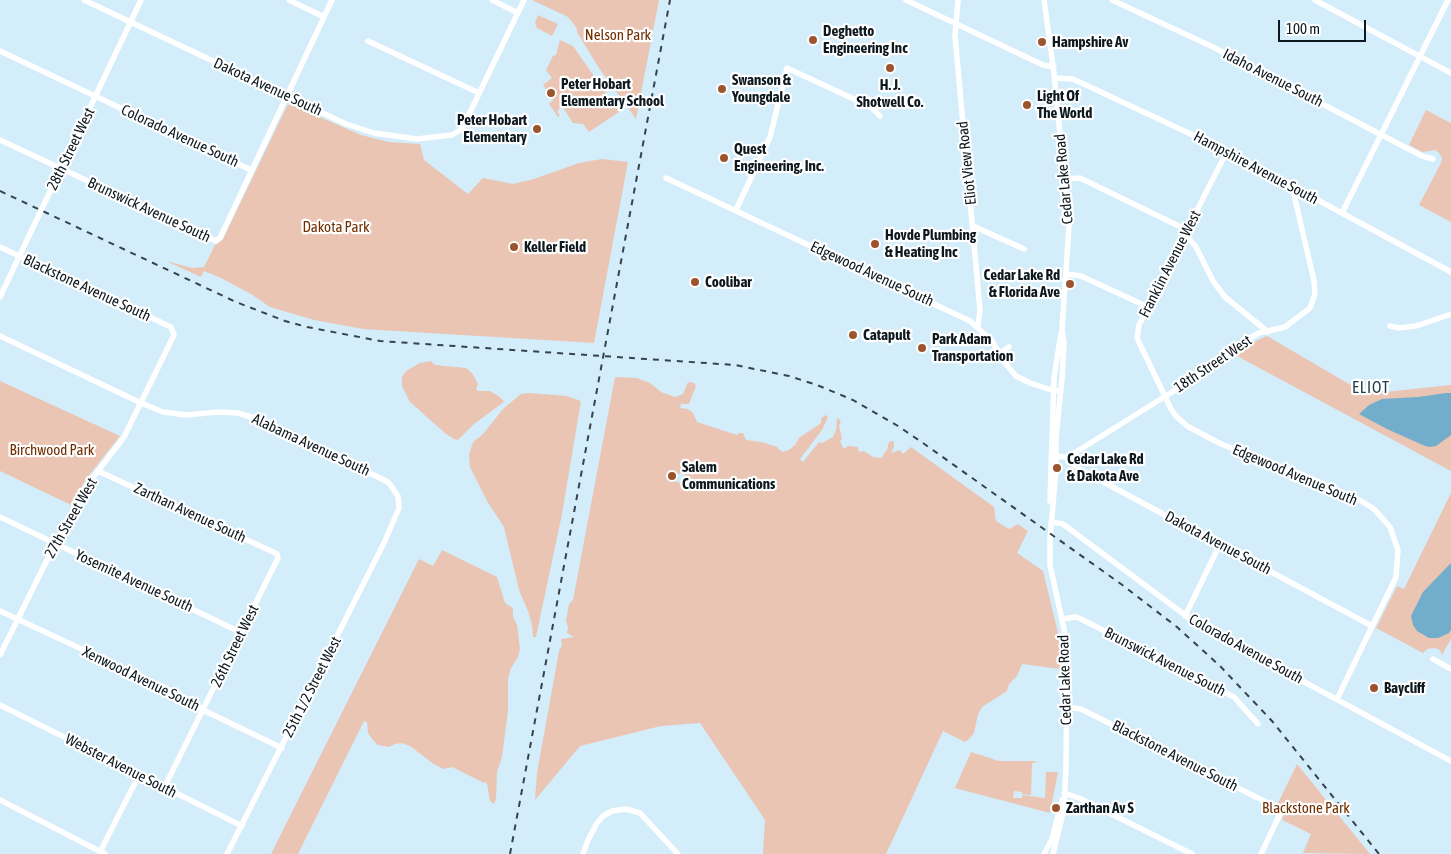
<!DOCTYPE html>
<style>
body{margin:0}
#map{position:relative;width:1451px;height:854px;overflow:hidden;background:#d3edfb;font-family:"Asap Condensed",sans-serif}
canvas{display:block}
.scale{position:absolute;left:1278px;top:20px;width:88px;height:22px;box-sizing:border-box;border:2px solid #0d191f;border-top:0;padding-left:6px;font-size:15px;line-height:18px;white-space:nowrap;color:#0d191f;-webkit-text-stroke:4px #fff;paint-order:stroke}
</style>
<div id="map">
<canvas width="1451" height="854"></canvas>
<div class="scale">100 m</div>
</div>
<script>
const ctx = document.querySelector('canvas').getContext('2d');
ctx.lineJoin = 'round';
function fillPath(path, color) { ctx.fillStyle = color; ctx.fill(path, 'evenodd'); }
const toPath = rows => new Path2D(rows.map(r => 'M' + r).join(''));
function strokePath(path, color, width, dash) { ctx.strokeStyle = color; ctx.lineWidth = width; ctx.lineCap = dash ? 'butt' : 'round'; ctx.setLineDash(dash || []); ctx.stroke(path); }
function label(font, color, halo, rows, align = 'center') {
  ctx.font = font + ' "Asap Condensed",sans-serif'; ctx.lineWidth = 4.5; ctx.setLineDash([]); ctx.textBaseline = 'middle'; ctx.strokeStyle = halo; ctx.fillStyle = color; for (const [text, x, y, turn = 0] of rows) {
    ctx.save(); ctx.translate(x, y); ctx.rotate((+turn || 0) * Math.PI / 180); ctx.textAlign = isNaN(turn) ? turn : align; if (halo) ctx.strokeText(text, 0, 0); ctx.fillText(text, 0, 0); ctx.restore();
  }
}
const green = toPath([
 [532,0,659,0,636,119,599,68,578,34,576,27,568,17],
 [538,15,558,24,552,36,537,28,535,23],
 [560,40,573,46,619,112,589,132,583,124,573,123,564,109,560,107,557,112,560,115,558,117,549,104,553,100,543,85,552,78,546,70,553,56,556,55],
 [290,104,361,135,389,142,420,144,424,160,468,194,483,178,513,184,534,179,579,163,602,159,628,162,594,343,363,329,314,320,270,307,251,294,221,278,204,271,201,277,166,261,192,268,204,267,215,245,223,239,287,106],
 [1426,110,1451,123,1451,222,1419,205,1441,163,1442,158,1439,153,1435,150,1423,152,1409,145],
 [1267,336,1366,394,1451,385,1451,471,1237,356,1251,343],
 [431,361,435,365,466,368,472,373,478,384,476,389,478,391,490,391,500,397,504,402,474,424,458,440,454,439,446,434,410,402,402,386,402,377,406,371,420,363],
 [615,377,637,378,650,383,661,392,675,397,683,394,688,382,694,383,696,386,689,404,681,404,680,408,688,409,693,413,697,422,737,435,739,433,743,433,746,440,762,442,777,447,782,452,789,450,795,445,799,438,821,423,821,419,825,415,828,417,822,430,800,459,803,462,819,442,822,443,833,437,836,430,837,418,841,421,839,426,842,439,840,441,844,449,848,446,858,447,859,452,864,451,873,457,881,458,887,450,889,442,892,441,894,442,894,447,891,453,900,450,903,454,911,447,994,507,996,521,1009,529,1018,524,1028,531,1017,553,1043,571,1059,637,1060,669,1022,664,1017,676,1009,684,1007,691,982,707,978,714,974,733,970,738,965,742,943,731,886,854,763,854,765,820,700,723,661,726,580,746,535,800,537,773,559,651,562,645,561,639,574,637,567,633,568,627,566,621,569,604,573,600],
 [712,463,712,467,688,472,684,476,685,477,682,484,666,477,669,470,678,474,681,473,685,470],
 [0,381,120,436,86,479,71,505,0,471],
 [529,393,567,396,581,401,562,514,536,637,533,637,532,625,528,611,519,590,504,527,487,501,470,467,469,455,473,442,483,434,503,409,521,394],
 [1451,493,1451,639,1442,655,1440,650,1435,648,1427,649,1423,653,1376,628,1397,586,1404,589],
 [442,550,497,577,505,603,513,608,513,617,517,625,520,649,518,657,511,668,508,679,508,711,502,757,497,772,496,799,494,804,490,801,487,784,485,782,484,783,452,767,444,769,435,765,410,746,401,743,395,744,389,747,378,745,372,739,368,733,367,722,364,721,298,854,271,854,419,559,433,566],
 [971,752,999,761,1035,761,1036,763,1032,763,1031,795,1022,794,1022,792,1014,791,1013,798,1022,798,1022,795,1045,798,1046,772,1058,772,1050,813,955,788],
 [1297,764,1370,854,1303,853,1311,834,1282,820,1285,809,1278,803]
]);
const water = toPath([
 [1446,393,1451,393,1451,435,1436,446,1430,447,1425,446,1387,429,1359,414,1369,405,1382,399,1418,397],
 [1451,563,1451,630,1449,633,1438,638,1429,638,1417,631,1413,625,1411,616,1423,592]
]);
const minor = toPath([
 [84,0,346,124,374,133,417,139,452,135,462,129,524,0],
 [289,0,324,17],
 [492,0,518,13],
 [906,0,1043,65,1054,67],
 [958,0,955,36,980,310,978,326],
 [1044,0,1054,73,1069,226,1062,329,1064,343,1062,379,1056,438,1056,470,1050,539,1050,565,1064,629,1067,664,1066,767,1064,809,1053,854],
 [1112,0,1213,47,1422,156,1433,159],
 [1315,0,1451,73],
 [368,41,479,93],
 [0,51,251,170],
 [1055,78,1073,79,1227,151,1451,272],
 [0,140,216,241,220,238,332,0],
 [1227,151,1139,325,1137,338,1171,409,1176,416,1187,426,1221,444,1303,475,1363,502,1374,509,1390,527,1398,550,1396,577,1337,699],
 [666,178,970,321,992,341,1005,363,1016,376,1030,383,1048,389,1060,391],
 [1065,179,1080,178,1187,230],
 [736,210,770,137,787,68,871,107,880,116],
 [1342,213,1448,0],
 [973,226,1024,249],
 [1185,234,1196,247,1213,281,1225,297,1268,332],
 [0,247,171,327,174,335,124,437,88,484,55,544,0,655],
 [1067,274,1081,276,1148,307],
 [0,297,141,0],
 [1390,326,1398,328,1416,326,1451,314],
 [0,336,141,403,163,412,186,415,218,412,238,413,264,421,382,479,389,483,398,496,399,508,384,543,227,854],
 [1000,353,1009,347],
 [1051,456,1068,457,1217,364,1250,338,1259,333,1285,327,1310,308,1315,294,1314,281,1292,186],
 [1068,457,1075,466,1081,470,1372,626],
 [98,471,271,551,277,554,278,558,164,788],
 [1050,501,1054,378,1061,333],
 [0,517,242,633],
 [1051,522,1063,524,1197,624,1451,761],
 [0,611,165,688,203,710,282,748],
 [1185,616,1220,544],
 [1062,619,1076,617,1081,619,1234,697,1258,724],
 [1433,659,1451,669],
 [0,705,242,826],
 [1067,707,1081,709,1278,808,1280,814,1261,854],
 [1064,793,1079,798,1192,854],
 [0,800,105,854],
 [100,852,139,775],
 [583,854,588,840,597,823,603,816,612,811,626,809,640,813,678,854],
 [1044,854,1052,839,1062,800]
]);
const rail = toPath([
 [0,191,236,302,285,321,307,327,380,341,735,365,789,376,817,385,853,400,898,426,923,443,1121,584,1177,627,1220,666,1272,721,1379,854],
 [510,854,670,0]
]);
const markers = [
 [813,40,5,"#9b542d"],
 [1042,42,5,"#9b542d"],
 [890,68,5,"#9b542d"],
 [722,89,5,"#9b542d"],
 [551,93,5,"#9b542d"],
 [1027,105,5,"#9b542d"],
 [537,129,5,"#9b542d"],
 [724,158,5,"#9b542d"],
 [875,244,5,"#9b542d"],
 [514,247,5,"#9b542d"],
 [695,282,5,"#9b542d"],
 [1070,284,5,"#9b542d"],
 [853,335,5,"#9b542d"],
 [922,348,5,"#9b542d"],
 [1057,468,5,"#9b542d"],
 [672,476,5,"#9b542d"],
 [1374,688,5,"#9b542d"],
 [1056,808,5,"#9b542d"]
];
const poiNames = [
 ["Deghetto",823,31],
 ["Engineering Inc",823,48],
 ["Hampshire Av",1052,42],
 ["Swanson &",732,80],
 ["Youngdale",732,97],
 ["Peter Hobart",561,84],
 ["Elementary School",561,101],
 ["H. J.",890,85,"center"],
 ["Shotwell Co.",890,102,"center"],
 ["Light Of",1037,96],
 ["The World",1037,113],
 ["Peter Hobart",527,120,"right"],
 ["Elementary",527,137,"right"],
 ["Quest",734,149],
 ["Engineering, Inc.",734,166],
 ["Hovde Plumbing",885,235],
 ["& Heating Inc",885,252],
 ["Keller Field",524,247],
 ["Cedar Lake Rd",1060,275,"right"],
 ["& Florida Ave",1060,292,"right"],
 ["Coolibar",705,282],
 ["Catapult",863,335],
 ["Park Adam",932,339],
 ["Transportation",932,356],
 ["Cedar Lake Rd",1067,459],
 ["& Dakota Ave",1067,476],
 ["Salem",682,467],
 ["Communications",682,484],
 ["Baycliff",1384,688],
 ["Zarthan Av S",1066,808]
];
const parkNames = [
 ["Nelson Park",618,35],
 ["Dakota Park",336,227],
 ["Birchwood Park",52,450],
 ["Blackstone Park",1306,808]
];
const streetNames = [
 ["Idaho Avenue South",1273,78,27],
 ["Dakota Avenue South",268,87,25],
 ["Colorado Avenue South",180,136,25],
 ["28th Street West",71,149,-64],
 ["Eliot View Road",967,163,-96],
 ["Hampshire Avenue South",1256,168,28],
 ["Cedar Lake Road",1064,179,-95],
 ["Brunswick Avenue South",149,210,25],
 ["Franklin Avenue West",1170,264,-63],
 ["Edgewood Avenue South",872,274,25],
 ["Blackstone Avenue South",87,288,25],
 ["18th Street West",1213,364,-34],
 ["Alabama Avenue South",311,445,25],
 ["Edgewood Avenue South",1295,475,23],
 ["Zarthan Avenue South",190,513,25],
 ["27th Street West",71,518,-60],
 ["Dakota Avenue South",1218,543,28],
 ["Yosemite Avenue South",134,581,25],
 ["26th Street West",235,646,-64],
 ["Colorado Avenue South",1246,649,29],
 ["Brunswick Avenue South",1165,662,27],
 ["Xenwood Avenue South",141,679,26],
 ["Cedar Lake Road",1065,680,-92],
 ["25th 1/2 Street West",312,687,-63],
 ["Blackstone Avenue South",1175,756,27],
 ["Webster Avenue South",121,766,27]
];
const neighbourhoodNames = [
 ["ELIOT",1371,388]
];
fillPath(green, '#eac5b3');
fillPath(water, '#72adcb');
strokePath(minor, '#fff', 5.5);
strokePath(rail, '#35434b', 2, [6, 6]);
for (const [x, y, r, color] of markers) { const dot = new Path2D(); dot.arc(x, y, r, 0, 2 * Math.PI); ctx.fillStyle = color; ctx.fill(dot); strokePath(dot, '#fff', 2); }
label('bold 15px', '#0d191f', '#fff', poiNames, 'left');
label('15px', '#702f01', '#fff', parkNames);
label('15px', '#0d191f', '#fff', streetNames);
ctx.letterSpacing = '1px';
label('16px', '#203c4a', '#fff', neighbourhoodNames);
ctx.letterSpacing = '0px';
</script>
